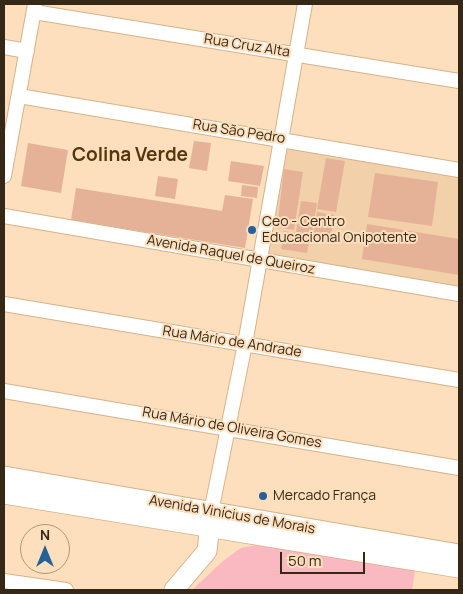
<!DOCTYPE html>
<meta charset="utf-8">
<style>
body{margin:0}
#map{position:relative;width:463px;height:594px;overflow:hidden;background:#fddfbd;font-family:Manrope,sans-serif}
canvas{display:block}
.frame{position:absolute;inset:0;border:5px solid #362817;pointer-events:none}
.north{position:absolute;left:20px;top:524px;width:50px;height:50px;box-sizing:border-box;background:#fddfbd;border:1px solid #ad967b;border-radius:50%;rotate:0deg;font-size:14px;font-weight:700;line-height:20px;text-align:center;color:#362817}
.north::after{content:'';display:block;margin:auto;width:18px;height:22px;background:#256198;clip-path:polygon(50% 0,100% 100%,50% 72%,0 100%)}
.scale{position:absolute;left:280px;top:552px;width:85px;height:22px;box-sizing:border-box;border:2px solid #362817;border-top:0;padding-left:6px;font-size:15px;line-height:18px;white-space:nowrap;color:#362817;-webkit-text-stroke:4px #fddfbd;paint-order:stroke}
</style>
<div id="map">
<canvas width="463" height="594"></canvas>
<div class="frame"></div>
<div class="north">N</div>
<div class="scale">50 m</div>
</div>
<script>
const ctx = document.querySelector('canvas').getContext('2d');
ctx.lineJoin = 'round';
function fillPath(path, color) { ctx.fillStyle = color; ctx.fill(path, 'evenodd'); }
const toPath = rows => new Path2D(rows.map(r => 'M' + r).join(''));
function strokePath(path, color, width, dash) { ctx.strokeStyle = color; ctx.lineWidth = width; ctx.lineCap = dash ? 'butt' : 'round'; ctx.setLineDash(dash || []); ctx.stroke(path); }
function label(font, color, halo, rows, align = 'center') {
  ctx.font = font + ' Manrope,sans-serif'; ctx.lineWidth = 4; ctx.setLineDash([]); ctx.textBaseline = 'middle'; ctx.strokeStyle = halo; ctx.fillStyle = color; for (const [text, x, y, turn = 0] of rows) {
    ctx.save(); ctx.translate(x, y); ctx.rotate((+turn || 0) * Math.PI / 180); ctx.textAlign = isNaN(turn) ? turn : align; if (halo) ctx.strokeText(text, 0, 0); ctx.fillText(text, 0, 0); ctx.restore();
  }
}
const built = toPath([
 [285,146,459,175,459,287,267,255]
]);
const green = toPath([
 [258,545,415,569,412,590,192,590,223,561,241,548]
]);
const building = toPath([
 [194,141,211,143,207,171,189,168],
 [28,143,68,150,61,193,21,186],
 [326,158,345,161,336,212,317,209],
 [231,161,264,166,260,186,228,181],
 [284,169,303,172,294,230,277,227],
 [375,173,438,182,432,226,368,217],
 [158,176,178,179,175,199,155,196],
 [242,185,258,187,257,198,241,196],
 [76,188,222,211,225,195,253,199,245,248,71,220],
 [301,201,317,203,312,234,296,232],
 [317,212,334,215,330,240,313,237],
 [367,224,459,239,459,275,362,259],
 [284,231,310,236,307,253,281,249]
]);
const street = toPath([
 [34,12,459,81],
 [4,47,27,51],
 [19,96,459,170],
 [4,176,35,4],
 [4,216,459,294],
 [4,304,459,380],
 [4,391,459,468],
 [211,512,245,344,305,4],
 [4,581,66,590]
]);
const secondary = toPath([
 [4,476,459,554],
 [4,494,459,568],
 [174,590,207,551,211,514]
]);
const markers = [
 [252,230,5,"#256198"],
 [263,496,5,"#256198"]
];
const streetNames = [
 ["Rua Cruz Alta",247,46,9],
 ["Rua São Pedro",239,132,9],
 ["Avenida Raquel de Queiroz",231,255,10],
 ["Rua Mário de Andrade",232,342,9],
 ["Rua Mário de Oliveira Gomes",232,428,10],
 ["Avenida Vinícius de Morais",232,515,10]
];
const poiNames = [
 ["Ceo - Centro",262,222],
 ["Educacional Onipotente",262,238],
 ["Mercado França",273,496]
];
const districtNames = [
 ["Colina Verde",130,156]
];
fillPath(built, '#f2d0aa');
fillPath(green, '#fab8c1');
fillPath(building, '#e5b297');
strokePath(street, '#d7b289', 16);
strokePath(secondary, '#d7b289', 21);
strokePath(street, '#fff', 14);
strokePath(secondary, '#fff', 19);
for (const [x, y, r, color] of markers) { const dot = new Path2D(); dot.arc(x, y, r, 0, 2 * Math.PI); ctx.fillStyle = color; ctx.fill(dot); strokePath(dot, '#fddfbd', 2); }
label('14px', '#362817', '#fddfbd', streetNames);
label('14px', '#362817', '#fddfbd', poiNames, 'left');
label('bold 19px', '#55370d', '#fddfbd', districtNames);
</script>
